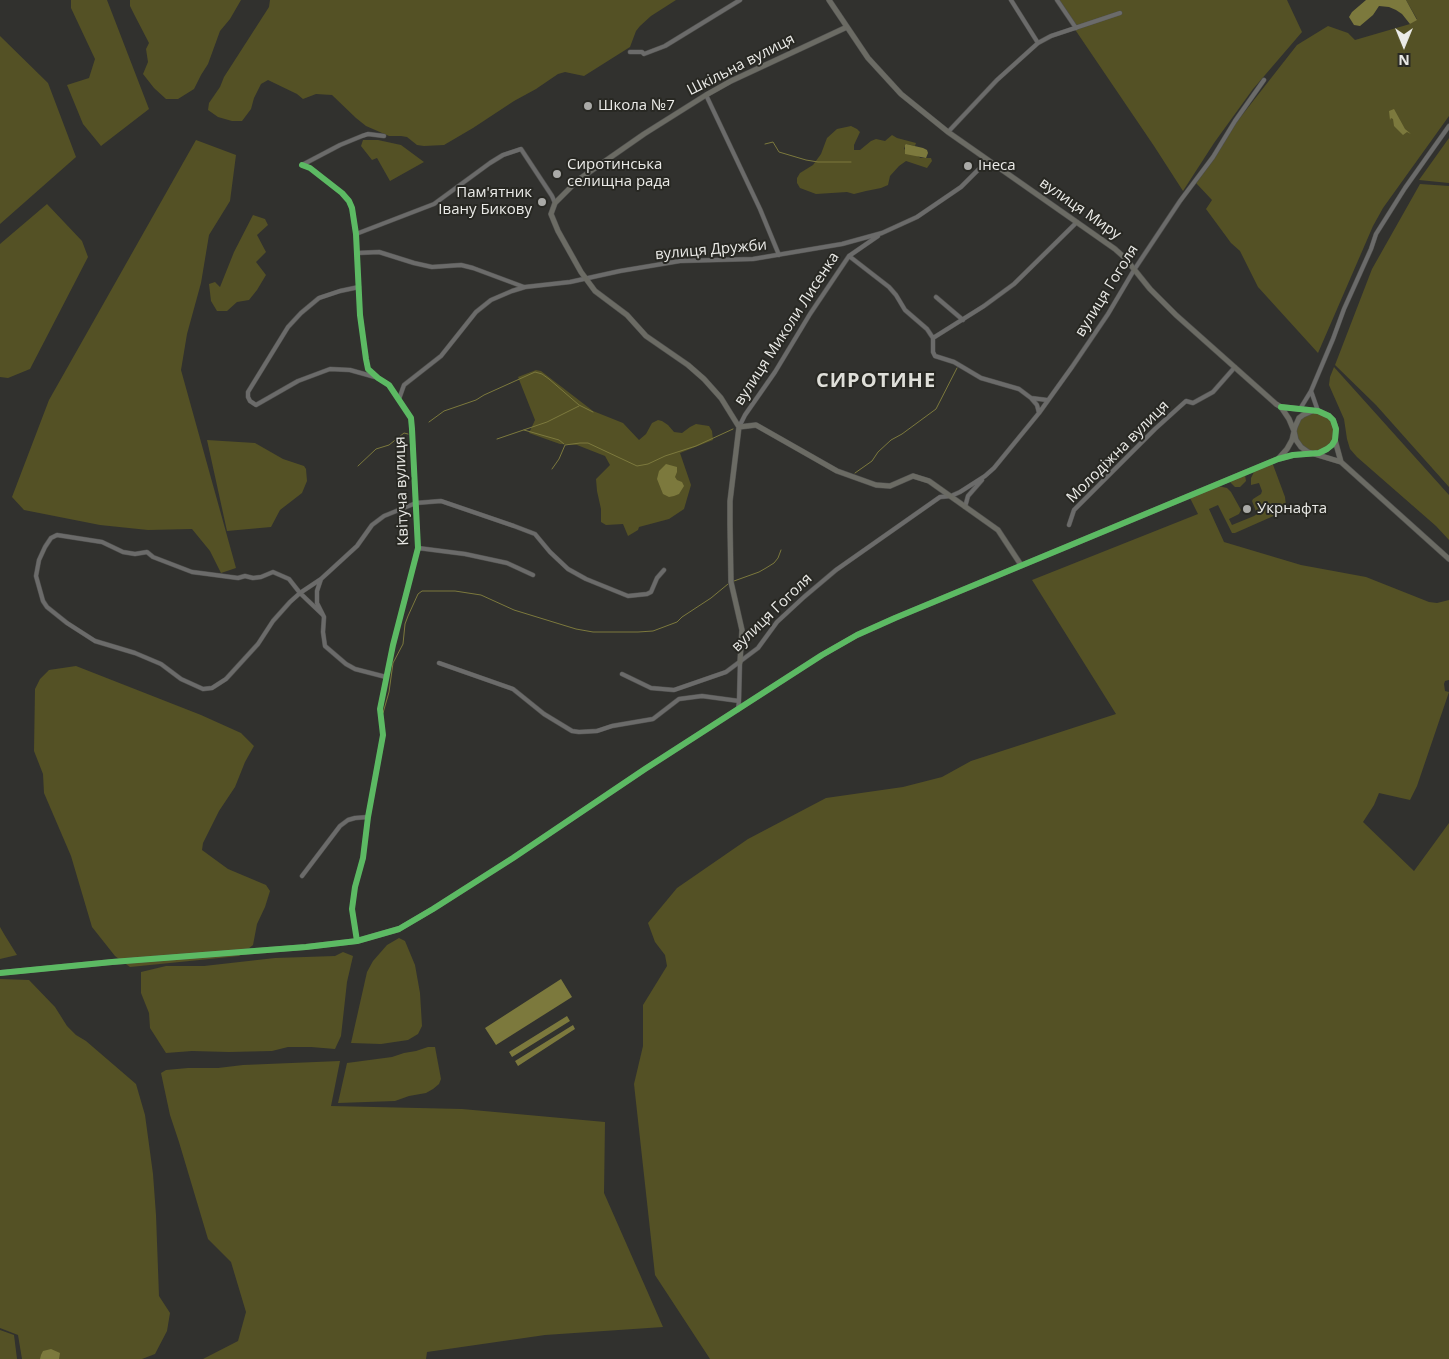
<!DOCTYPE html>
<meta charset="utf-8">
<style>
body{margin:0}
#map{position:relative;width:1449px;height:1359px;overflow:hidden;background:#31312e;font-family:"Open Sans",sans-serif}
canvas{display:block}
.north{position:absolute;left:1379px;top:20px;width:50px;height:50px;-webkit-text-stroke:4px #282823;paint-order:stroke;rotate:180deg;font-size:14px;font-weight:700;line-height:20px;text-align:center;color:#ebebe8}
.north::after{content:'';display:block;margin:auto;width:18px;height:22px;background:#ebebe8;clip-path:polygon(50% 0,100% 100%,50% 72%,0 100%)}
</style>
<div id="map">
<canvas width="1449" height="1359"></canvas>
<div class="north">N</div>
</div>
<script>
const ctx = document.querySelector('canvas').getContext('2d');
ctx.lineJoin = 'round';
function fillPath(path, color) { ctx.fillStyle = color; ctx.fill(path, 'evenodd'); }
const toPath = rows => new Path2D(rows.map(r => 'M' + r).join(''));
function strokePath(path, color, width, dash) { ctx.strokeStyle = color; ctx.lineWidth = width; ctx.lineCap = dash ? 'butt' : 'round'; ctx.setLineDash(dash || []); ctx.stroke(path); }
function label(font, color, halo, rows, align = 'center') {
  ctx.font = font + ' "Open Sans",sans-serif'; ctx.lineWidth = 4; ctx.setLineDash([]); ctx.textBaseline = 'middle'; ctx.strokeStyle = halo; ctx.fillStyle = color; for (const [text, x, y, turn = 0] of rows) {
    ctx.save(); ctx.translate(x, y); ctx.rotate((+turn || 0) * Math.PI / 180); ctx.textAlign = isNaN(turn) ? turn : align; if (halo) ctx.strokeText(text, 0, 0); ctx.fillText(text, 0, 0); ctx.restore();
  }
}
const green = toPath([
 [71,0,107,0,149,109,101,146,83,124,67,85,89,78,95,59,71,8],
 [130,0,241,0,230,19,220,31,208,64,201,75,194,89,178,99,166,99,154,88,143,74,148,62,146,49,149,43,135,16,130,6],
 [270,0,676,0,651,16,640,26,636,31,630,47,584,76,565,72,558,74,536,89,514,101,473,128,444,145,424,146,417,145,407,137,401,136,389,136,366,126,356,118,332,95,316,94,303,99,297,94,268,80,261,84,254,98,251,109,242,121,232,121,218,117,208,110,209,103,220,87,224,77,269,7],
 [1055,0,1287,0,1302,32,1253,89,1214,143,1183,191,1154,146],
 [1406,0,1449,0,1449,116,1383,208,1373,226,1318,353,1258,287,1240,251,1231,243,1206,209,1212,200,1196,183,1232,128,1297,45,1328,26,1348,33,1355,40,1410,24,1417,19],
 [0,36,48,83,76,157,0,224],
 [851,126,857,129,860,132,854,145,854,150,860,150,871,141,876,139,885,141,892,135,897,138,916,143,915,146,906,144,904,149,921,158,931,158,932,161,927,168,906,161,899,166,890,176,888,185,881,188,866,191,854,194,847,192,816,194,800,188,797,183,797,178,800,173,813,165,821,154,827,138,837,129],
 [1449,138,1449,183,1419,180],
 [196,140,236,155,230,201,209,235,201,283,187,334,181,370,236,568,221,573,210,551,192,529,148,530,100,525,24,510,12,497,49,400],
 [363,140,378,140,401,145,424,162,390,181,377,158,372,160,361,146],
 [1420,184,1449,186,1449,487,1376,405,1335,365,1372,269],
 [47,204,82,241,88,257,30,369,8,378,0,377,0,244],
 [253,215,265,219,268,225,257,235,266,252,256,262,266,275,257,290,249,300,237,302,227,311,217,311,211,301,209,284,215,282,220,287,234,252],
 [1334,367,1449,495,1449,540,1436,526,1357,457,1350,449,1347,439,1344,419,1329,385,1330,377],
 [536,370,541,371,593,411,623,423,639,440,646,434,652,423,658,420,662,421,668,425,674,432,682,433,690,427,696,424,709,426,712,431,713,440,680,453,691,485,684,509,669,519,639,527,638,530,628,536,623,524,606,525,601,522,601,509,597,491,596,479,610,465,605,456,577,445,560,444,529,433,535,420,518,377],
 '1296 432a19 19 0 1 1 38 0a19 19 0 1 1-38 0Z',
 [207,440,255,443,283,459,304,466,306,469,307,481,302,493,280,510,271,527,227,531],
 [1272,462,1285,497,1286,506,1283,510,1278,514,1235,533,1232,533,1218,505,1209,509,1224,542,1301,565,1366,577,1429,602,1437,603,1449,600,1449,680,1445,681,1444,684,1445,691,1449,692,1417,786,1410,800,1379,793,1374,805,1363,822,1414,871,1449,823,1449,1359,710,1359,655,1275,634,1084,643,1046,643,1005,667,966,665,955,655,942,648,923,677,888,748,839,826,798,903,787,942,777,971,761,1116,714,1032,580,1198,514,1189,496,1218,486,1227,488,1231,492,1241,510,1239,514,1229,519,1232,525,1254,516,1257,514,1252,501,1253,499,1261,494,1262,491,1259,483,1251,485,1251,478,1254,472],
 [1245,475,1246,481,1240,487,1235,487,1230,482,1230,480],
 [76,666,201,715,241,733,254,746,245,762,235,787,219,811,203,843,202,850,228,869,266,885,270,891,265,907,257,924,253,945,239,956,130,967,115,956,92,927,71,856,44,793,43,774,34,751,35,689,40,679,49,670],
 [0,927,4,934,17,955,0,959],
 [399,938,405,941,415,965,420,993,422,1026,418,1034,408,1040,381,1044,351,1043,367,972,373,961,387,945],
 [343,952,353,956,347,982,341,1036,335,1049,311,1047,288,1047,272,1051,229,1052,192,1051,166,1053,150,1028,149,1013,141,993,141,972,166,966,204,966,275,958,335,956],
 [0,979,29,980,55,1007,67,1026,76,1035,86,1041,136,1084,145,1115,153,1174,156,1215,159,1296,170,1313,167,1331,155,1354,142,1359,22,1359,18,1335,0,1328],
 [428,1047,435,1047,441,1079,439,1084,433,1089,426,1093,409,1096,395,1101,338,1103,347,1063,392,1057,404,1053,416,1051],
 [340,1061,331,1106,462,1109,605,1122,604,1193,663,1327,545,1335,427,1352,426,1359,203,1359,238,1341,246,1312,231,1262,208,1239,179,1142,170,1115,161,1073,166,1070,188,1068,218,1068,243,1065],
 [0,1330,14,1335,17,1359,0,1359]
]);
const water = toPath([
 [1366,0,1406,0,1417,20,1410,24,1402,14,1396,10,1389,7,1379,6,1373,15,1360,26,1354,25,1349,17,1352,12],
 [1394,109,1405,129,1411,134,1407,132,1403,135,1394,126,1393,119,1391,118,1390,120,1389,111],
 [906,144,923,148,927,150,928,153,926,158,905,154,905,145],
 [666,464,677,467,677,472,675,477,677,480,682,482,684,486,679,494,674,496,669,497,663,494,657,479,659,471],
 [561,979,572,997,496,1045,485,1028],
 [567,1016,570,1021,512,1057,509,1052],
 [573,1025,575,1029,518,1066,515,1061],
 [51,1349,60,1353,59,1359,40,1359,41,1355,43,1351]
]);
const stream = toPath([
 [765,144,773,142,779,152,806,160,818,162,851,162],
 [429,422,444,411,476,400,484,395,535,372,542,374,549,379,579,405,593,412],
 [524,430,559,440,564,444],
 [497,439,547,422,579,406],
 [358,466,376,449,389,445,404,433,408,434],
 [552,469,559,459,565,445,580,443,588,443,637,466,648,464,665,456,696,446,733,429],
 [855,473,872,461,878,452,891,440,902,434,936,409,957,368],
 [734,581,759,572,766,568,774,563,778,558,781,550],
 [383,713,389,692,393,663,403,644,405,624,408,616,418,594,422,591,455,591,481,595,514,610,576,629,593,632,638,632,653,631,677,622,682,617,711,598,728,584]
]);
const street = toPath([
 [1011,0,1038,43],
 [1057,0,1076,28],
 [630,52,642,52,644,54,665,46,740,0],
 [706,95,760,209,779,255],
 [948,132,997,80,1038,43,1051,36,1120,13],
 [302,165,310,168,342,193,349,201,352,208,356,234,360,315,366,359,368,369,378,378,389,385,411,418,412,429,418,548,393,645,380,709,383,735,368,817,363,858,355,887,352,909,357,941],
 [302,165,340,145,362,136,368,134,384,136],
 [356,234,434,204,490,163,503,155,521,149,552,196,555,203],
 [357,253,379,252,414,263,432,267,461,265,473,268,524,287],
 [849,256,889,287,896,295,905,310,927,329,933,338,933,352,935,356,954,362,981,378,1019,389,1031,398,1047,400],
 [359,287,340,291,319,298,301,313,288,327,248,392,248,397,250,401,256,405,298,381,330,369,350,370,375,377],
 [936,297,963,320],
 [933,338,984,306,1014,284,1077,222],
 [1311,391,1318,411],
 [1031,398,1037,405,1039,413],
 [399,399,404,385,441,356,476,312,491,300,512,291,525,287,570,282,620,271,680,261,753,259,842,244,882,233,917,217,961,187,988,160],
 [1300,409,1311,391,1333,339,1344,309,1371,249,1376,234,1405,188,1449,126],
 [739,427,745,415,775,372,810,314,849,256,878,236],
 [965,507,968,496,982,480],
 [1069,525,1074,510,1155,429,1186,401,1193,403,1213,392,1235,367],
 [418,548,465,554,507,563,533,575],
 [321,579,300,593,290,602,273,621,258,644,226,679,212,688,203,689,181,679,161,664,135,653,95,641,67,623,47,607,43,601,36,576,39,560,45,547,51,538,57,535,102,542,123,552,135,554,147,552,153,557,192,572,200,573,238,578,245,576,253,578,261,577,273,572,289,579,300,593,322,614],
 [439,663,513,689,544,714,572,731,579,732,597,731,612,726,653,719,679,699,702,696,739,701],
 [622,674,651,688,674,690,726,672,758,648,777,622,804,597,836,570,940,497,951,496,960,492,985,476,994,468,1039,413,1072,367,1108,314,1134,270,1180,201,1213,157,1235,121,1264,80],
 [386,677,355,669,346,664,325,646,323,632,324,617,317,603,317,591,321,579,357,546,372,525,384,516,416,503,441,501,514,526,535,534,550,552,568,569,586,579,628,596,647,594,651,592,657,578,664,570],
 [738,710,739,701,740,662],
 [302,876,340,826,348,820,355,818,368,817]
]);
const secondary = toPath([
 [829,0,868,58,901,94,948,132,1115,249,1125,258,1150,289,1176,315,1276,404,1281,407,1289,419,1294,431,1296,440,1301,447,1308,452,1341,462,1449,559],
 [739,427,756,425,837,471,876,485,890,486,913,476,929,481,998,530,1021,565],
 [1335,440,1341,462],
 [1278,459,1287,449,1292,440,1295,427,1299,418,1303,415,1312,411],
 [740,662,742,630,731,582,730,525,730,501,739,427,721,398,704,379,688,365,646,336,627,315,595,291,581,272,558,231,551,214,555,203,578,180,644,134,706,95,731,81,847,27],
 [0,973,112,962,306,947,357,941,399,929,433,909,513,858,645,769,822,655,857,635,895,618,1278,459,1293,455,1319,453,1327,449,1332,445,1335,440,1336,429,1333,420,1329,416,1318,411,1281,407]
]);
const cycleway = toPath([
 [302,165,310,168,342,193,349,201,352,208,356,234,360,315,366,359,368,369,378,378,389,385,411,418,412,429,418,548,393,645,380,709,383,735,368,817,363,858,355,887,352,909,357,941],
 [0,973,112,962,306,947,357,941,399,929,433,909,513,858,645,769,822,655,857,635,895,618,1278,459,1293,455,1319,453,1327,449,1332,445,1335,440,1336,429,1333,420,1329,416,1318,411,1281,407]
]);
const markers = [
 [588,106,5,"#aaaaa7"],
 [968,166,5,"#aaaaa7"],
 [557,174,5,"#aaaaa7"],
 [542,202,5,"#aaaaa7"],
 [1247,509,5,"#aaaaa7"]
];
const streetNames = [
 ["Шкільна вулиця",741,65,-27],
 ["вулиця Миру",1080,209,35],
 ["вулиця Дружби",711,250,-5],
 ["вулиця Гоголя",1107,291,-58],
 ["вулиця Миколи Лисенка",787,329,-57],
 ["Молодіжна вулиця",1118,452,-45],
 ["Квітуча вулиця",402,491,-92],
 ["вулиця Гоголя",772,613,-44]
];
const poiNames = [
 ["Школа №7",598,106],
 ["Сиротинська",567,165],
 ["селищна рада",567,182],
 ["Інеса",978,166],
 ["Пам'ятник",532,193,"right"],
 ["Івану Бикову",532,210,"right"],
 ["Укрнафта",1257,509]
];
const districtNames = [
 ["СИРОТИНЕ",876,381]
];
fillPath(green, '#545125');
fillPath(water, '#7c793d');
strokePath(stream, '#7c793d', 1);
strokePath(street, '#4f4f4d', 5);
strokePath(secondary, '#4f4f4d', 6);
strokePath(street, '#6b6b6a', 4);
strokePath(secondary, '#6b6b64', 5);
strokePath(cycleway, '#5cba63', 6);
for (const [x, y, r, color] of markers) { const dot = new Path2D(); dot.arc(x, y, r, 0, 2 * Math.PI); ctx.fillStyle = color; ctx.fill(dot); strokePath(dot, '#282823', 2); }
label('15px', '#ebebe8', '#282823', streetNames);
label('15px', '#ebebe8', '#282823', poiNames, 'left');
ctx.letterSpacing = '1px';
label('bold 20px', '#dfdfd9', '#282823', districtNames);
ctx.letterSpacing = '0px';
</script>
